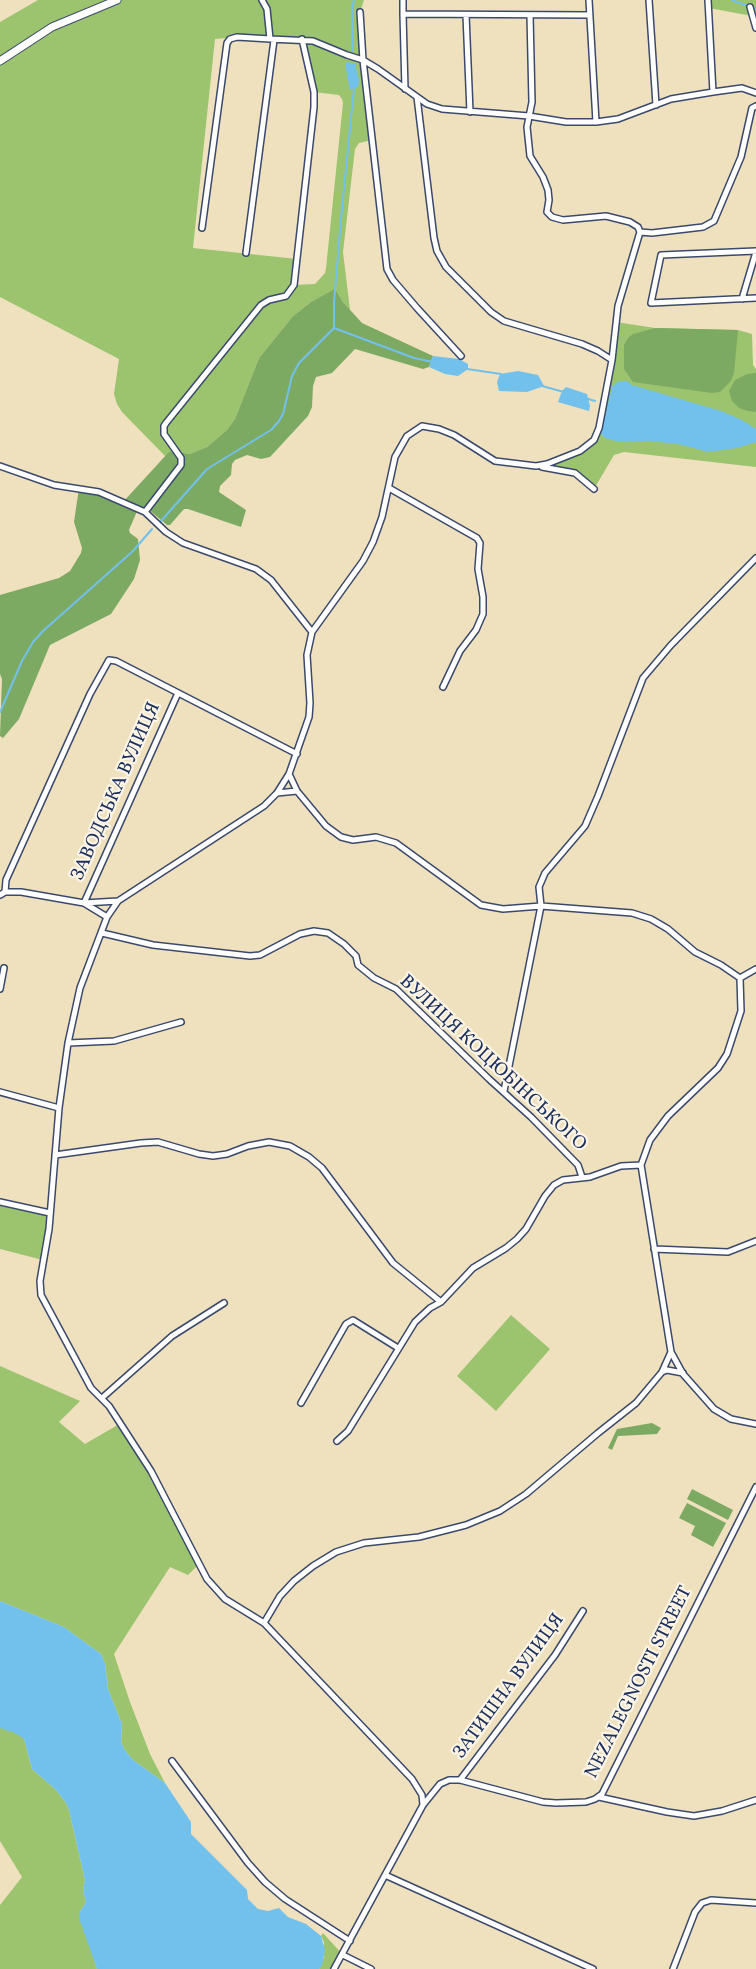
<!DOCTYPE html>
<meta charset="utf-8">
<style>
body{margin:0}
canvas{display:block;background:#efe0be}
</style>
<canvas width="756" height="1969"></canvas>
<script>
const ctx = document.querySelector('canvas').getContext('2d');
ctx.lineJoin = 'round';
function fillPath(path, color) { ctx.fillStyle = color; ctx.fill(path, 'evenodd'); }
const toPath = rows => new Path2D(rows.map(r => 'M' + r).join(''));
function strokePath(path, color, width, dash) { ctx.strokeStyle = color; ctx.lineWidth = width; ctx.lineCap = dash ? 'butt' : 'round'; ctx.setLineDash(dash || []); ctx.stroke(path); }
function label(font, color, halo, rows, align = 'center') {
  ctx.font = font + ' Vollkorn,serif'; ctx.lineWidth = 4.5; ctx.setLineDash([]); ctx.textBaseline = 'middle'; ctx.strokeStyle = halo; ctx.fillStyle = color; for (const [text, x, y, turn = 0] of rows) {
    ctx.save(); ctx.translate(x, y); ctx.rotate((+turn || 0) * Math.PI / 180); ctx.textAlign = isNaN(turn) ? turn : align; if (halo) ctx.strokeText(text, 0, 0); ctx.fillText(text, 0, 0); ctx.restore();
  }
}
const green = toPath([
 [38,0,364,0,360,12,372,140,359,143,355,149,343,252,350,310,342,301,325,295,311,302,293,316,259,358,235,419,227,430,207,447,196,452,190,454,172,451,165,456,122,412,117,404,114,394,119,359,0,297,0,22],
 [237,37,302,39,314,92,339,95,342,99,343,103,326,268,325,273,315,284,294,285,297,259,193,248,215,39],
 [708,0,756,0,756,28,752,16,709,8],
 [616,322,655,328,738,330,752,334,753,365,756,369,756,467,624,452,614,455,594,489,577,474,542,465,590,444,599,428],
 [0,1202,50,1213,43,1260,0,1249],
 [511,1315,550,1349,496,1411,457,1376],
 [0,1366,80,1401,59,1422,85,1444,121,1423,141,1455,199,1564,188,1575,170,1567,114,1654,130,1702,150,1754,165,1783,133,1760,124,1749,121,1742,122,1724,108,1689,105,1663,101,1654,64,1627,0,1601],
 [0,1724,19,1733,24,1739,32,1769,56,1790,66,1803,69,1810,85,1880,83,1890,86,1902,79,1913,97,1969,0,1969,0,1905,22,1877,0,1841],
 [323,1933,343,1955,334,1969,319,1969,324,1957,324,1942,321,1936]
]);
const forest = toPath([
 [335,289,342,301,362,323,433,356,429,367,423,369,355,349,332,373,316,377,313,386,312,407,308,416,270,457,261,459,247,455,235,460,232,464,231,475,220,486,219,492,246,510,241,527,188,509,184,509,170,525,167,525,148,509,145,512,138,509,129,530,130,533,138,539,140,560,134,579,111,614,50,645,19,719,3,738,0,736,2,679,0,674,0,595,59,578,70,571,81,553,82,548,74,522,79,488,123,502,168,453,172,451,190,454,207,447,227,430,235,419,259,358,293,316,311,302],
 [655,328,738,330,734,373,731,381,720,392,712,393,633,382,624,369,624,345,628,338,633,334],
 [756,373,756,412,748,411,739,408,732,401,729,391,735,380,747,374],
 [652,1423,661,1428,657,1434,618,1436,612,1450,608,1448,617,1429],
 [692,1489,733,1510,728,1520,687,1499],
 [687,1503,726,1523,713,1547,691,1535,695,1526,679,1518]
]);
const water = toPath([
 [347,62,355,64,359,80,358,87,350,90,345,64],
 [433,356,459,359,468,364,468,369,458,376,445,374,429,367],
 [518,371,538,375,544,386,527,392,499,391,497,382,500,374],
 [618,381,627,381,632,385,721,411,742,420,756,429,756,442,737,448,709,452,678,444,650,441,618,442,605,438,601,434,612,387],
 [566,387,587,394,590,406,589,411,558,402,562,391],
 [0,1601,64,1627,101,1654,105,1663,108,1689,122,1724,121,1742,124,1749,133,1760,165,1783,191,1822,191,1834,247,1890,248,1899,258,1909,268,1911,279,1908,288,1917,306,1924,321,1936,325,1950,322,1965,319,1969,97,1969,79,1918,79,1913,86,1902,83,1890,85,1880,69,1810,66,1803,56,1790,32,1769,24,1739,15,1733,0,1728]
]);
const stream = toPath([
 [732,0,756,9],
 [352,51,352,8,354,0],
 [334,327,334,303,341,219,354,88],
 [467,369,501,374],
 [542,386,564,392],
 [585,398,595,401],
 [161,521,207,469,271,430,279,421,283,414,292,376,299,363,334,328,414,358,433,362],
 [0,712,22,661,33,642,43,631,133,551,152,529]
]);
const street = toPath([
 [262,0,267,9,270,39,313,41,347,55,363,60,378,69,427,104,442,109,529,116,566,122,596,122,618,119,671,99,713,92,742,88,756,93],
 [403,0,403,14,590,15],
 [589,0,596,122],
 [649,0,656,105],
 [708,0,713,92],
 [750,7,756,28],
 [360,12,363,60,387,269,393,280,417,308,461,356],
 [403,14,405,89],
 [466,15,470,112],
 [530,15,532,102,527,127,530,156,543,177,548,190,549,200,547,212,552,217,563,220,606,216,630,222,638,227,640,232],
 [417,97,434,238,437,251,446,267,491,312,504,321,582,344,598,351,612,360],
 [202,228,227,43,230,39,237,37,270,39],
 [640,232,652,233,703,227,714,221,741,157,752,108,756,106],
 [756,251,661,255,651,303,756,298],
 [246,253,274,40],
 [742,299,756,252],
 [0,466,54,485,99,492,145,512,166,532,183,543,256,569,271,580,312,632],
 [542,467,575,473,594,489],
 [389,488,477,538,480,543,478,569,483,597,483,614,476,630,460,651,443,687],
 [145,512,181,465,181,458,164,434,164,426,166,423,261,305,269,300,286,296,294,285,314,107,314,92,302,39],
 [289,774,297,791,326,826,341,837,353,840,376,837,396,843,481,905,503,909,541,906,632,913,651,919,668,929,695,952,721,965,740,978],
 [277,793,297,791],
 [5,892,6,880,90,694,109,660,116,661,297,754],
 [0,895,5,892,21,892,84,903,118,901],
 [107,917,84,903,178,693],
 [102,933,153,945,250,956,260,955,300,934,314,931,328,933,344,944,356,956,358,965,374,978,396,989,489,1079,531,1117,578,1165,582,1177],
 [740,978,756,969],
 [0,989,4,968],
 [68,1043,114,1041,181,1022],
 [504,1091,541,906,539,887,545,873,585,826,598,796,643,678,671,645,756,558],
 [0,1092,59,1108],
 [55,1155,141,1143,158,1142,199,1154,213,1156,227,1154,248,1146,269,1142,290,1146,309,1157,322,1168,393,1263,441,1302],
 [0,1202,50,1213],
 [654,1249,728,1252,756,1241],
 [671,1352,683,1374,714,1409,731,1419,756,1424],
 [662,1372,667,1370,683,1373],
 [102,1398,172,1336,224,1303],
 [301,1403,346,1324,353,1320,398,1348],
 [337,1441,348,1431,415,1322,430,1308,441,1302,473,1268,506,1248,517,1239,526,1229,545,1196,554,1185,563,1180,590,1177,621,1166,641,1165],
 [264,1623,280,1596,294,1581,313,1566,336,1552,364,1543,419,1537,466,1525,500,1511,526,1494,598,1433,636,1403,662,1372,671,1352,641,1165,650,1140,668,1116,718,1068,727,1054,741,1011,740,978],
 [172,1761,248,1863,265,1882,285,1899,350,1941],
 [460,1780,555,1655,583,1611],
 [599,1797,667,1812,694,1816,722,1811,756,1800],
 [423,1805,422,1795,412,1779,264,1623,225,1599,207,1579,151,1471,109,1406,91,1388,41,1295,40,1281,49,1229,59,1108,68,1043,80,988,107,917,118,901,264,806,277,793,289,774,309,717,310,703,307,655,312,632,363,561,373,542,382,517,395,457,407,436,422,426,439,429,454,435,495,461,536,466,547,464,580,451,594,440,599,428,612,360,618,306,640,232],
 [385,1875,593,1969],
 [343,1955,371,1969],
 [334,1969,423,1805,440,1784,449,1780,460,1780,543,1802,556,1803,586,1802,595,1799,602,1794,756,1487],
 [673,1969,695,1912,702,1903,711,1900,756,1903]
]);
const secondary = toPath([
 [0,61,52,27,117,0]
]);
const streetNames = [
 ["ЗАВОДСЬКА ВУЛИЦЯ",117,792,-66],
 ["ВУЛИЦЯ КОЦЮБІНСЬКОГО",492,1064,43],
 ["NEZALEGNOSTI STREET",640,1683,-63],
 ["ЗАТИШНА ВУЛИЦЯ",510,1687,-54]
];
fillPath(green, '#9cc46f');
fillPath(forest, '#7daa62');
fillPath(water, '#72c0ec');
strokePath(stream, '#72c0ec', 2);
strokePath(street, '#3b4a6c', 8);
strokePath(secondary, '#3b4a6c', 9);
strokePath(street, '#fff', 5);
strokePath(secondary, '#fff', 7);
label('19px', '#1b2f5e', '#fcf5e5', streetNames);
</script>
